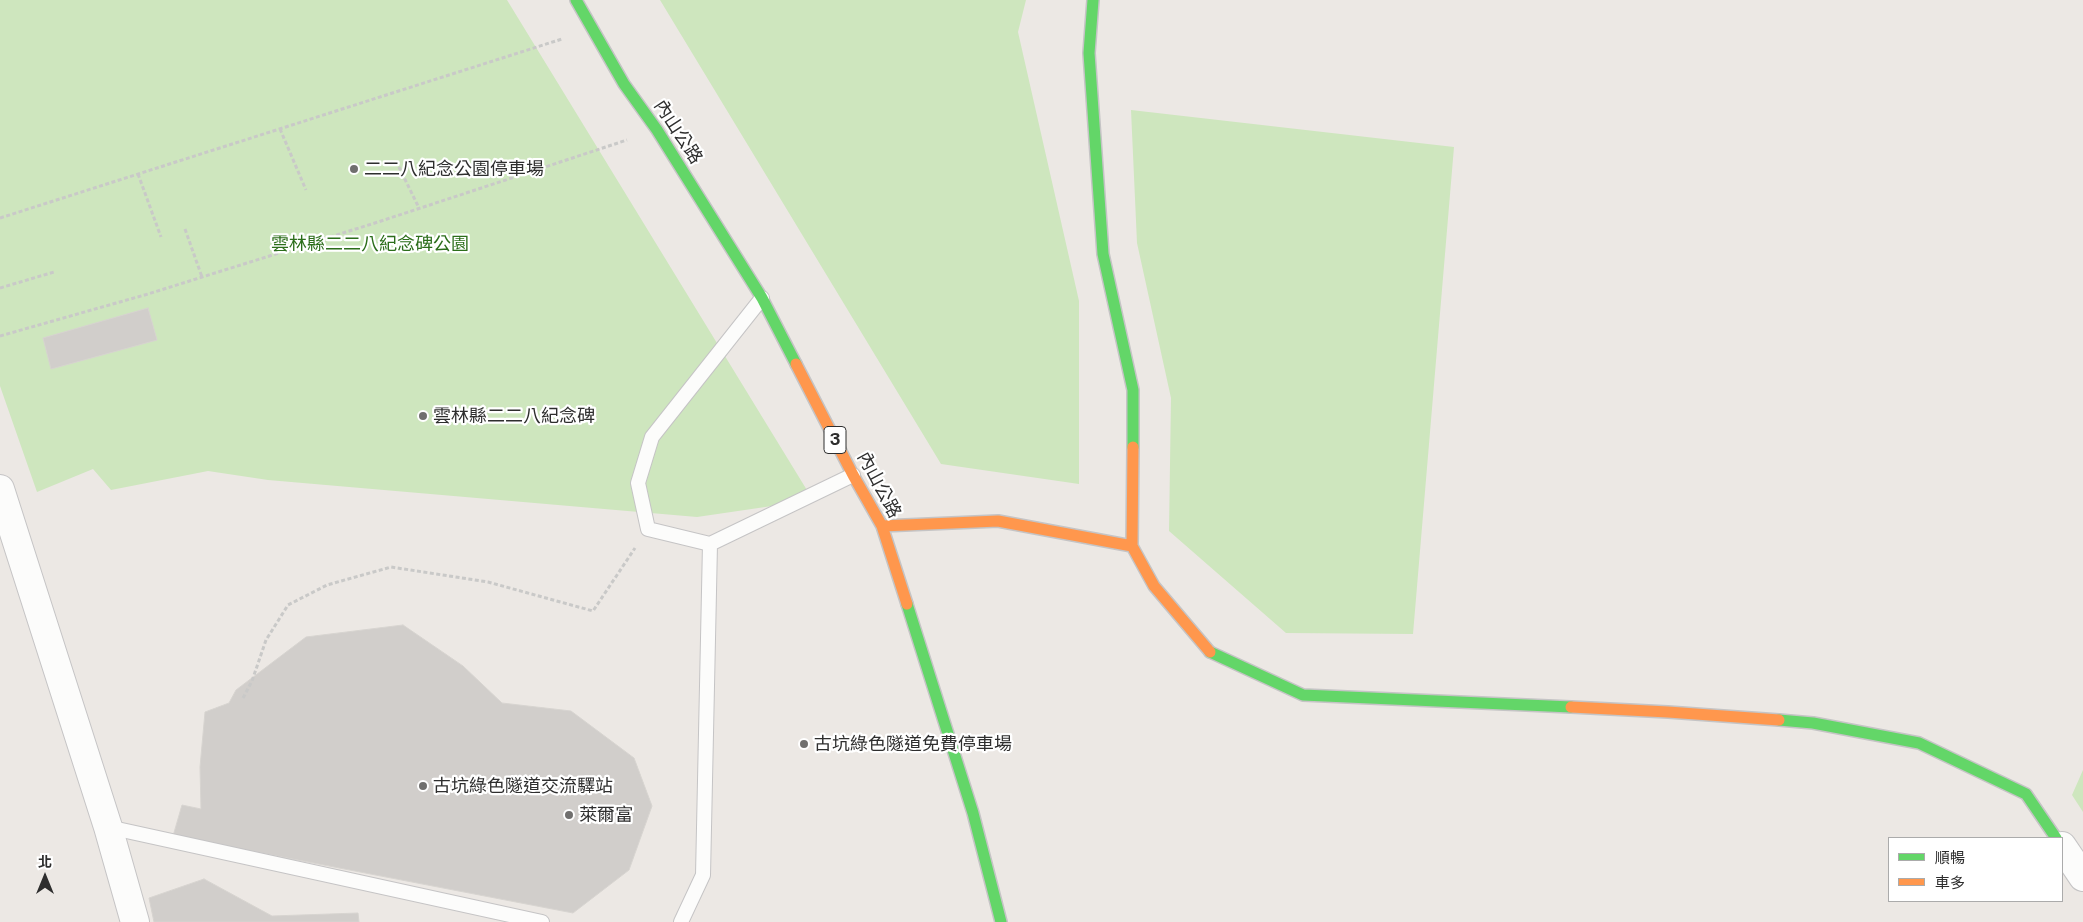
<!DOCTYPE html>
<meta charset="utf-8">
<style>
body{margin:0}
#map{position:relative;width:2083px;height:922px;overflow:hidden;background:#ece8e4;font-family:"Public Sans","Noto Sans TC",sans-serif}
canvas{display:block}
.legend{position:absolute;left:1888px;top:837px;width:175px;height:65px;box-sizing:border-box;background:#fff;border:1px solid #ababab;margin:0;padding:6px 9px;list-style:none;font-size:15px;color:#2e2e2e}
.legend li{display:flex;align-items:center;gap:10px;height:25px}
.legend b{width:25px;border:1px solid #ababab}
.north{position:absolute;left:20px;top:852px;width:50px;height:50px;-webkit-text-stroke:4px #fff;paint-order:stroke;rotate:0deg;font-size:14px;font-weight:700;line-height:20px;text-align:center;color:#2e2e2e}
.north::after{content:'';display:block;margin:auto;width:18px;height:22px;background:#2e2e2e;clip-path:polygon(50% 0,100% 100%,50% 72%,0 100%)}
</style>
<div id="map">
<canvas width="2083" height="922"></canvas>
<ul class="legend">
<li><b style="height:6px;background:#63d668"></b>順暢</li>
<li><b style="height:6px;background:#ff974d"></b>車多</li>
</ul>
<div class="north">北</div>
</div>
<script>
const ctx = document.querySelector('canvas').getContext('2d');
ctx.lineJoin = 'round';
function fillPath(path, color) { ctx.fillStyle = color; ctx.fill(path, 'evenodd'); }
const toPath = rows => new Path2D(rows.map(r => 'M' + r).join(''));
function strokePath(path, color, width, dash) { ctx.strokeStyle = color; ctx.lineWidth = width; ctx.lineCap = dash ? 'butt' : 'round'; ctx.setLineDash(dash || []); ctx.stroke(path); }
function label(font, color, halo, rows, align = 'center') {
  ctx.font = font + ' "Public Sans","Noto Sans TC",sans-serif'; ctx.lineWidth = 4.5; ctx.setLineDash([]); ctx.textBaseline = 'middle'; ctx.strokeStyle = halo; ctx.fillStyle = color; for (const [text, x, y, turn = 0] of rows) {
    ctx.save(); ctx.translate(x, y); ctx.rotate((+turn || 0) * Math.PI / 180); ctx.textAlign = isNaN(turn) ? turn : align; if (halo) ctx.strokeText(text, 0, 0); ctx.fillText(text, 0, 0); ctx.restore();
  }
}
const green = toPath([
 [0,0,507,0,813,500,697,517,268,480,208,471,111,490,93,469,37,492,0,386],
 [660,0,1026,0,1018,32,1079,301,1079,484,941,464],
 [1131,110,1454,147,1413,634,1286,633,1169,531,1171,398,1137,243],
 [2083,770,2083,812,2072,795]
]);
const building = toPath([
 [148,308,157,340,51,369,43,338,148,308],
 [403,625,463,666,502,703,571,711,634,758,652,806,629,870,573,913,173,836,182,805,201,809,200,767,205,712,229,703,236,690,306,637,403,625],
 [204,879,272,916,358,913,359,922,154,922,149,898,204,879]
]);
const path = toPath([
 [280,129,306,190],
 [396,161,419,208],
 [138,174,161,237],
 [0,218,562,39],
 [185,229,202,277],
 [0,288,54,272],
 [0,336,148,294,378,222,627,140],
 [243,698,252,681,266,640,288,605,327,585,391,567,488,582,593,611,635,548]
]);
const lane = toPath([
 [762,298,652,437,638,483,648,529,710,544,853,475],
 [108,827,542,922],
 [681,922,703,875,710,544]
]);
const street = toPath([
 [0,489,108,827,135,922],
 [2062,846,2083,877]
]);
const fast = toPath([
 [576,0,624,84,657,130,762,298,796,364],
 [1093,0,1089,53,1103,254,1133,390,1133,447],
 [907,604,973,813,1001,922],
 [1210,652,1303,695,1571,707],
 [1779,720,1813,723,1919,743,2026,794,2056,838]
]);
const slow = toPath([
 [796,364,853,475,882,526,907,604],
 [882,526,998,521,1132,546,1154,586,1210,652],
 [1132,546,1133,447],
 [1571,707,1668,712,1779,720]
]);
const markers = [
 [354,169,5,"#706f6e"],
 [423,416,5,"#706f6e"],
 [804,744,5,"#706f6e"],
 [423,786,5,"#706f6e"],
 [569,815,5,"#706f6e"]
];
const shields = [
 [835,440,22]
];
const shieldNames = [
 ["3",835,440]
];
const streetNames = [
 ["內山公路",678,132,57],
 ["內山公路",879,485,62]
];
const poiNames = [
 ["二二八紀念公園停車場",364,169],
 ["雲林縣二二八紀念碑",433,416],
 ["古坑綠色隧道免費停車場",814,744],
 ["古坑綠色隧道交流驛站",433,786],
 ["萊爾富",579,815]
];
const parkNames = [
 ["雲林縣二二八紀念碑公園",370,244]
];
fillPath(green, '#cee6be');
fillPath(building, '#d1cecb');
strokePath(building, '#d7d4d0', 1);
strokePath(lane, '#c5c4c5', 16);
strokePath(street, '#c5c4c5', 30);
strokePath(fast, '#c5c4c5', 14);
strokePath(slow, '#c5c4c5', 14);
strokePath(path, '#c9c9c8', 3, [4, 2.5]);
strokePath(lane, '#fcfcfb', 14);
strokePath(street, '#fcfcfb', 28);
strokePath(fast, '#63d668', 11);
strokePath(slow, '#ff974d', 11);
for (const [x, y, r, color] of markers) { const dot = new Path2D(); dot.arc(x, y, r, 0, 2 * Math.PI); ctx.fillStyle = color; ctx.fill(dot); strokePath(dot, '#fff', 2); }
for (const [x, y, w] of shields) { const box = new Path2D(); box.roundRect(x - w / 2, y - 13.5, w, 27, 4); ctx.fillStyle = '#fff'; ctx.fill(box); strokePath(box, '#2e2e2e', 1); }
label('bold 16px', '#2e2e2e', null, shieldNames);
label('18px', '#2e2e2e', '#fff', streetNames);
label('18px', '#2e2e2e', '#fff', poiNames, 'left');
label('18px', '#2c6e1b', '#fff', parkNames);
</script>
